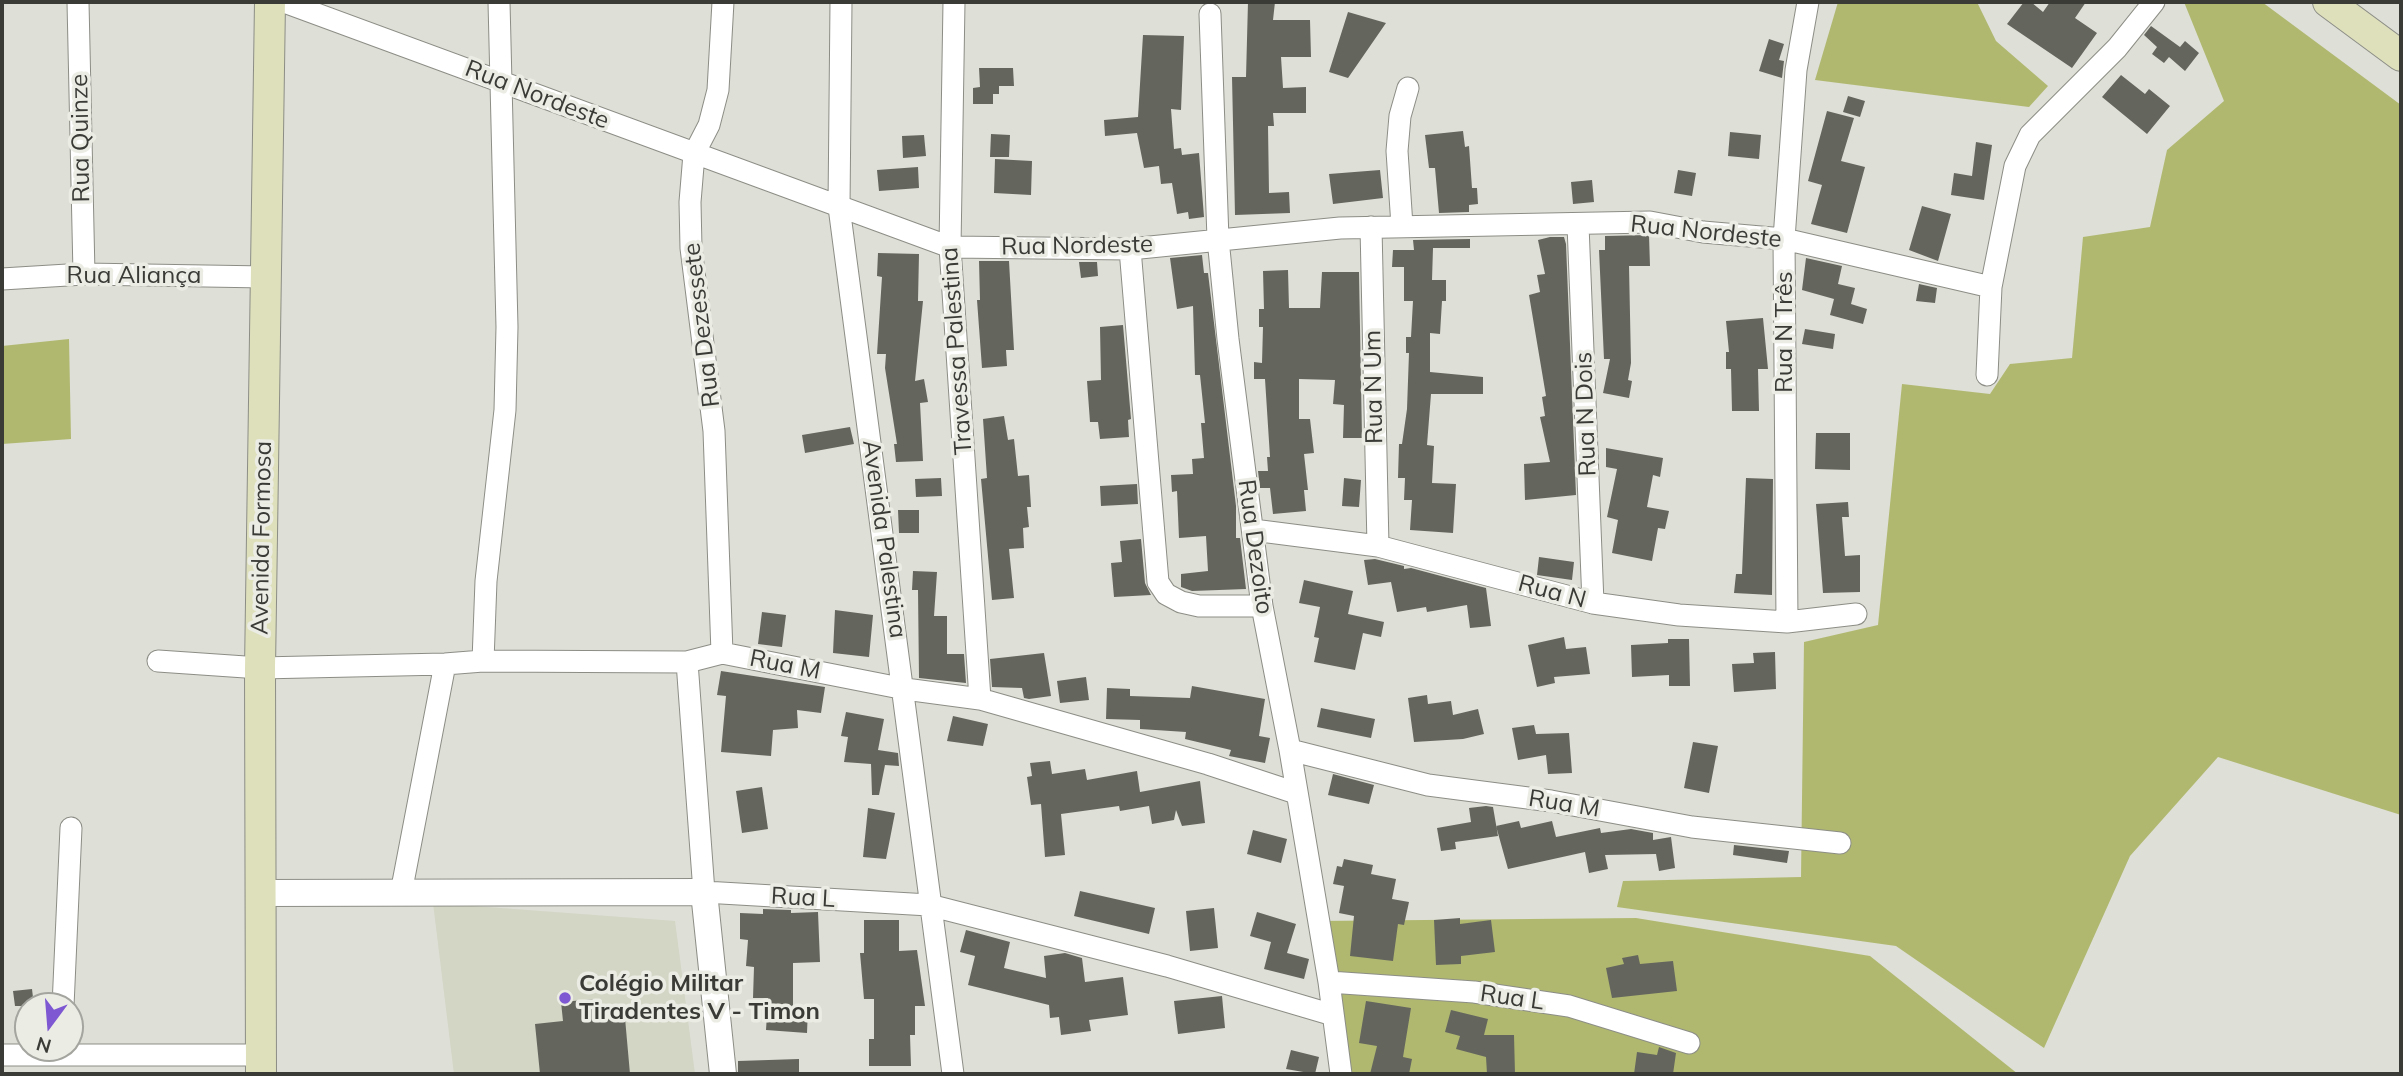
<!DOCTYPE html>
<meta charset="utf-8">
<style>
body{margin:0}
#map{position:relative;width:2403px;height:1076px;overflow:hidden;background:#dedfd6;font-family:Mulish,sans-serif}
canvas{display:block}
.frame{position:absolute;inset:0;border:4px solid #3a3a37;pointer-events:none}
.north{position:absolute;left:14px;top:992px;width:70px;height:70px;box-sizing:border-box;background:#ebece4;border:2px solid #a4a59f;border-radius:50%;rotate:196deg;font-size:19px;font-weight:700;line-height:28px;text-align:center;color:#3a3a37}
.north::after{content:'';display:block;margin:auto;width:24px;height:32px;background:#7d58d2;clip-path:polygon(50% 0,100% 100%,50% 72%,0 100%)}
</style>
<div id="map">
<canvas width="2403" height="1076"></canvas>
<div class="frame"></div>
<div class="north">N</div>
</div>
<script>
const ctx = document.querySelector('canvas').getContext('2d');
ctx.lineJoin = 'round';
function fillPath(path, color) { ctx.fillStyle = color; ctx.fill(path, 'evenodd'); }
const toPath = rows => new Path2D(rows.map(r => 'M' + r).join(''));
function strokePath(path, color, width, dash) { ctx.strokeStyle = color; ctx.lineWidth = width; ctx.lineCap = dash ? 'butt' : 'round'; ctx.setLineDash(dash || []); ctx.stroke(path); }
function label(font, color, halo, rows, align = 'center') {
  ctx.font = font + ' Mulish,sans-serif'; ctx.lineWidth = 7; ctx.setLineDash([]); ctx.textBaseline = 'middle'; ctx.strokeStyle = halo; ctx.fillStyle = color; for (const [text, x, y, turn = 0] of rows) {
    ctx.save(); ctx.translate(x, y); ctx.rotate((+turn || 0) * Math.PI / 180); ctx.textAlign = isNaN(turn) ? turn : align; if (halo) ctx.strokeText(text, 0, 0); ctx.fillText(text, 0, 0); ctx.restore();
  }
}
const built = toPath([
 [433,903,675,921,695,1074,454,1074]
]);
const green = toPath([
 [1838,2,1977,2,1996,41,2048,86,2029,107,1815,80],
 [2184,2,2262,2,2401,105,2401,815,2218,757,2130,856,2044,1048,1896,946,1617,907,1623,881,1801,877,1804,642,1878,625,1902,384,1990,394,2010,364,2072,358,2083,237,2150,227,2167,150,2224,101],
 [69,339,71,439,2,444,2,346],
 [1636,918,1870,956,2018,1074,1345,1074,1318,921]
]);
const building = toPath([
 [1248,2,1275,2,1273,20,1310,20,1311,57,1281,57,1283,88,1306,87,1306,113,1273,113,1274,126,1268,126,1269,193,1289,192,1290,213,1235,215,1232,77,1246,77],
 [2024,2,2031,2,2043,12,2050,2,2086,2,2075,18,2097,33,2072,68,2007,24],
 [1348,12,1386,23,1348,78,1329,72],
 [2151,26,2180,47,2185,41,2199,53,2185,71,2169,57,2164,63,2152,54,2157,47,2144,35],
 [1143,35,1184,36,1181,110,1171,109,1174,149,1181,148,1182,155,1199,153,1204,217,1189,219,1188,212,1177,214,1172,183,1161,184,1159,166,1144,168,1137,133,1105,136,1104,120,1138,117],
 [1769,39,1784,44,1779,60,1784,61,1782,78,1759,71],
 [979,68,1013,68,1014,86,999,86,999,94,993,94,993,104,973,104,973,88,980,87],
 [2121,75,2145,94,2149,89,2170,106,2147,134,2102,97],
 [1848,96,1865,101,1860,117,1843,112],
 [1827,111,1854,118,1841,161,1865,167,1847,233,1811,224,1822,185,1808,181],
 [1463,131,1465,147,1469,146,1472,188,1477,188,1478,204,1469,205,1469,212,1439,213,1435,168,1429,168,1425,135],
 [1730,132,1761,135,1759,159,1728,156],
 [991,134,1010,135,1009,157,990,157],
 [924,135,926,156,903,158,902,136],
 [1976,142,1992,145,1984,200,1951,195,1954,173,1972,176],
 [995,159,1032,161,1031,195,994,193],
 [918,167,919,188,879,191,877,170],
 [1380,170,1383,198,1333,204,1329,174],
 [1678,170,1696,173,1692,196,1674,193],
 [1592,180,1594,202,1573,204,1571,182],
 [1922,206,1951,214,1938,261,1909,250],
 [1649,235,1650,266,1629,266,1631,363,1628,380,1632,381,1629,398,1603,393,1610,359,1604,359,1599,250,1605,250,1605,236],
 [1550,237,1564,237,1566,244,1576,495,1525,500,1524,464,1550,462,1540,417,1545,416,1542,397,1546,396,1529,295,1540,292,1537,275,1545,274,1538,240],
 [1470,239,1470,248,1433,248,1432,280,1446,280,1446,301,1442,301,1440,334,1430,333,1430,372,1483,377,1483,394,1431,394,1427,445,1434,446,1432,483,1456,484,1453,533,1410,530,1412,500,1404,500,1405,478,1398,478,1399,444,1402,444,1407,409,1409,353,1406,353,1406,337,1411,337,1413,301,1404,301,1404,267,1392,267,1393,250,1414,250,1413,240],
 [878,253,919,254,918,301,923,301,915,381,924,379,928,402,920,403,923,461,896,462,894,444,897,444,885,368,886,354,877,354,882,277,877,276],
 [1202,255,1204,273,1208,273,1236,506,1236,538,1240,538,1246,589,1192,591,1181,587,1181,574,1208,571,1206,536,1179,538,1177,491,1172,492,1171,475,1193,474,1192,459,1204,458,1201,423,1205,423,1200,375,1195,375,1193,306,1177,309,1170,258],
 [1806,258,1842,266,1838,284,1855,288,1851,304,1867,309,1863,324,1830,315,1834,299,1802,290],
 [979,261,1009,261,1014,350,1006,350,1007,366,982,368,977,300,980,300],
 [1079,262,1097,262,1098,276,1081,278],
 [1288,270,1289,308,1320,308,1322,272,1359,272,1362,438,1343,438,1344,405,1333,404,1335,380,1299,379,1299,419,1310,419,1314,453,1304,454,1308,490,1304,490,1306,511,1273,514,1270,488,1260,488,1258,471,1268,471,1267,457,1270,457,1265,379,1254,379,1254,362,1262,363,1263,327,1259,327,1259,309,1264,309,1263,271],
 [1919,284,1937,288,1935,303,1916,301],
 [1763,318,1768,369,1758,369,1759,411,1732,411,1731,369,1726,369,1726,352,1729,352,1726,321],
 [1123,325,1131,419,1128,420,1129,437,1100,439,1098,422,1090,422,1087,381,1101,380,1100,327],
 [1805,329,1835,334,1833,349,1802,344],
 [1004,416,1008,440,1014,439,1018,476,1029,475,1031,507,1027,507,1029,527,1023,528,1024,548,1009,549,1014,598,992,600,981,479,987,478,983,419],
 [850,427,854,444,805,453,802,435],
 [1816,433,1850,433,1850,470,1815,469],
 [1606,448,1663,458,1660,477,1653,475,1647,507,1669,511,1665,529,1658,528,1652,561,1612,553,1618,520,1607,517,1617,469,1606,467],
 [941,478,942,496,916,497,915,479],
 [1344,478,1361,480,1359,507,1342,506],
 [1746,478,1773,479,1772,595,1734,593,1736,574,1742,574],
 [1137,484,1138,504,1101,506,1100,486],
 [1848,502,1849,517,1842,517,1845,556,1860,555,1860,592,1823,593,1816,504],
 [898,510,919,510,919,533,899,533],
 [1141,539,1145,583,1151,595,1114,597,1111,563,1122,562,1120,541],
 [1539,557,1574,562,1572,580,1537,575],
 [1375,559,1404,566,1404,569,1411,568,1486,588,1491,626,1470,628,1467,605,1427,612,1426,607,1397,612,1391,582,1368,585,1364,560],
 [913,571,937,572,934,616,947,616,947,654,964,654,966,683,919,678,918,590,912,590],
 [1304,580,1353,591,1348,614,1384,622,1381,637,1363,633,1355,670,1314,662,1319,638,1314,637,1320,607,1299,603],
 [835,610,873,615,869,657,833,653],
 [762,612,786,615,782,647,758,644],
 [1564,637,1566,649,1586,647,1590,674,1554,677,1555,683,1537,687,1528,645],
 [1668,639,1689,639,1690,686,1669,686,1669,675,1632,677,1631,645,1668,643],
 [1775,652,1776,689,1734,692,1732,664,1754,663,1753,653],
 [1044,653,1051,696,1029,699,1024,698,1022,688,992,687,990,659],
 [721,671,825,687,821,713,797,710,798,728,773,730,771,756,721,752,726,696,717,695],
 [1086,677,1089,700,1060,703,1057,681],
 [1192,686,1265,699,1259,736,1270,738,1265,763,1229,756,1231,750,1185,739,1186,732,1140,729,1140,720,1106,719,1107,688,1130,689,1130,696,1190,698],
 [1427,695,1428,704,1451,701,1453,715,1478,709,1484,734,1463,739,1414,742,1408,698],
 [1321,708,1375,719,1371,738,1317,727],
 [846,712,884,719,878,750,898,753,899,766,885,765,879,795,872,795,871,764,844,762,848,737,841,736],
 [953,716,988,724,983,746,947,741],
 [1534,725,1536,734,1569,733,1572,773,1548,774,1546,755,1518,760,1512,728],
 [1693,742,1718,746,1709,793,1684,788],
 [1050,761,1052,774,1085,769,1087,780,1137,771,1140,792,1200,781,1205,823,1182,826,1176,810,1174,820,1152,824,1149,806,1120,811,1119,806,1061,814,1065,855,1045,857,1041,804,1031,805,1027,777,1032,776,1030,763],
 [1333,774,1374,785,1369,804,1328,795],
 [762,787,768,829,742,833,736,791],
 [1486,806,1493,807,1498,836,1455,842,1456,849,1441,851,1437,828,1471,822,1469,808],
 [868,808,895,813,886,859,863,857],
 [1519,821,1521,828,1552,821,1556,837,1600,828,1601,833,1631,829,1653,833,1653,840,1671,837,1675,868,1659,871,1656,854,1605,855,1608,869,1589,873,1585,852,1508,869,1496,826],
 [1253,830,1287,839,1281,863,1247,854],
 [1734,845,1789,851,1787,863,1733,855],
 [1344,859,1373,865,1371,874,1396,879,1392,899,1409,902,1404,925,1398,924,1393,961,1350,956,1354,916,1339,913,1344,886,1333,884,1337,866,1342,867],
 [1080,891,1155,908,1149,934,1074,916],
 [1214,908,1218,948,1190,951,1186,911],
 [763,909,791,910,791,913,818,912,820,962,793,963,793,1006,808,1007,807,1033,766,1030,768,998,753,998,754,967,746,966,748,940,740,939,740,913,763,914],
 [1257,912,1296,924,1287,953,1309,959,1304,979,1264,969,1271,942,1250,936],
 [1460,918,1460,924,1491,920,1495,952,1461,956,1461,964,1436,965,1434,920],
 [864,920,899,920,899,951,917,950,925,1006,915,1006,915,1035,910,1035,911,1066,869,1066,869,1039,874,1039,874,999,864,999,860,953,864,953],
 [966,930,1010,942,1004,968,1046,978,1044,956,1065,953,1082,958,1085,982,1123,977,1128,1015,1089,1020,1091,1031,1061,1035,1059,1017,1050,1018,1049,1005,968,985,975,956,960,952],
 [1638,955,1640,964,1673,961,1677,991,1612,998,1606,968,1624,964,1622,958],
 [32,989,34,1006,15,1006,13,991],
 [1222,996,1225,1028,1178,1034,1174,1001],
 [597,999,599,1020,625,1018,630,1074,540,1074,535,1024,563,1021,561,1002],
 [1366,1001,1411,1008,1403,1057,1412,1059,1409,1074,1370,1074,1377,1046,1359,1043],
 [1451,1010,1488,1019,1484,1035,1514,1035,1515,1074,1487,1074,1486,1057,1456,1049,1460,1036,1445,1032],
 [1659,1047,1676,1053,1673,1074,1634,1074,1637,1052,1657,1055],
 [1291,1050,1319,1057,1315,1074,1286,1069],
 [799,1059,799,1074,738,1074,738,1061]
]);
const minor = toPath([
 [78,2,84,274],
 [284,2,950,247,1130,249,1340,228,1650,222,1703,232,1784,239,1991,287],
 [841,2,839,207,953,1074],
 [954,2,950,247,980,699],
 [1210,14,1218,239,1228,339,1262,606,1290,750,1329,982,1341,1074],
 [1578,225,1593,603],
 [1402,226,1397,151,1400,116,1408,88],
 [1371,227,1378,546],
 [1130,249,1158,582,1166,594,1181,602,1199,606,1262,606],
 [2,279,84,274,266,277],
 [1987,375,1991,287,2015,166,2030,135,2117,48,2154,2],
 [1253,530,1378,546,1593,603,1679,615,1787,622,1856,614],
 [1787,622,1784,239,1796,70,1808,2],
 [722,653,714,431,691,248,690,202,694,154,709,125,718,90,723,2],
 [158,661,260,668,445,664,483,661,687,662,722,653,905,689,980,699,1208,764,1296,793],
 [483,661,486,581,505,410,507,327,499,2],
 [687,662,704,892,929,905,1167,966,1333,1015],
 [1290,750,1428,785,1551,801,1692,827,1840,843],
 [401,893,445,664],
 [1329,982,1474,992,1569,1006,1689,1043],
 [63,1006,71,828],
 [2,1055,261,1055]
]);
const tertiary = toPath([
 [259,893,704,892,723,1074]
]);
const secondary = toPath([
 [2328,2,2401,56],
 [261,1074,260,668,270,2]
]);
const markers = [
 [565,998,7,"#7d58d2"]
];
const streetNames = [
 ["Rua Nordeste",537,95,21],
 ["Rua Quinze",81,138,-91],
 ["Rua Nordeste",1706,232,6],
 ["Rua Nordeste",1077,246,-1],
 ["Rua Aliança",134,276],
 ["Rua Dezessete",702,325,-97],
 ["Rua N Três",1785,332,-90],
 ["Travessa Palestina",957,351,-94],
 ["Rua N Um",1374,387,-91],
 ["Rua N Dois",1586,414,-92],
 ["Avenida Formosa",262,538,-89],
 ["Avenida Palestina",884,539,82],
 ["Rua Dezoito",1255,547,82],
 ["Rua N",1552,592,15],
 ["Rua M",785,665,11],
 ["Rua M",1564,804,9],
 ["Rua L",803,898,3],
 ["Rua L",1512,998,8]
];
const poiNames = [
 ["Colégio Militar",579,984],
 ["Tiradentes V - Timon",579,1012]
];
fillPath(built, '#d3d5c5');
fillPath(green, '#b0b870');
fillPath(building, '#64665e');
strokePath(minor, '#8c8e86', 23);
strokePath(tertiary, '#8c8e86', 28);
strokePath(secondary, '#8c8e86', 32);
strokePath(minor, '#fff', 21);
strokePath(tertiary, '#fff', 26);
strokePath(secondary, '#dee0bc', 30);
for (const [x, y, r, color] of markers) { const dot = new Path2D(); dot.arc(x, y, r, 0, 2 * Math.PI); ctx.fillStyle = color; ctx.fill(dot); strokePath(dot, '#ebece4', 2.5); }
label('24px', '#3a3a37', '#ebece4', streetNames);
label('bold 24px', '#3a3a37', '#ebece4', poiNames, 'left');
</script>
